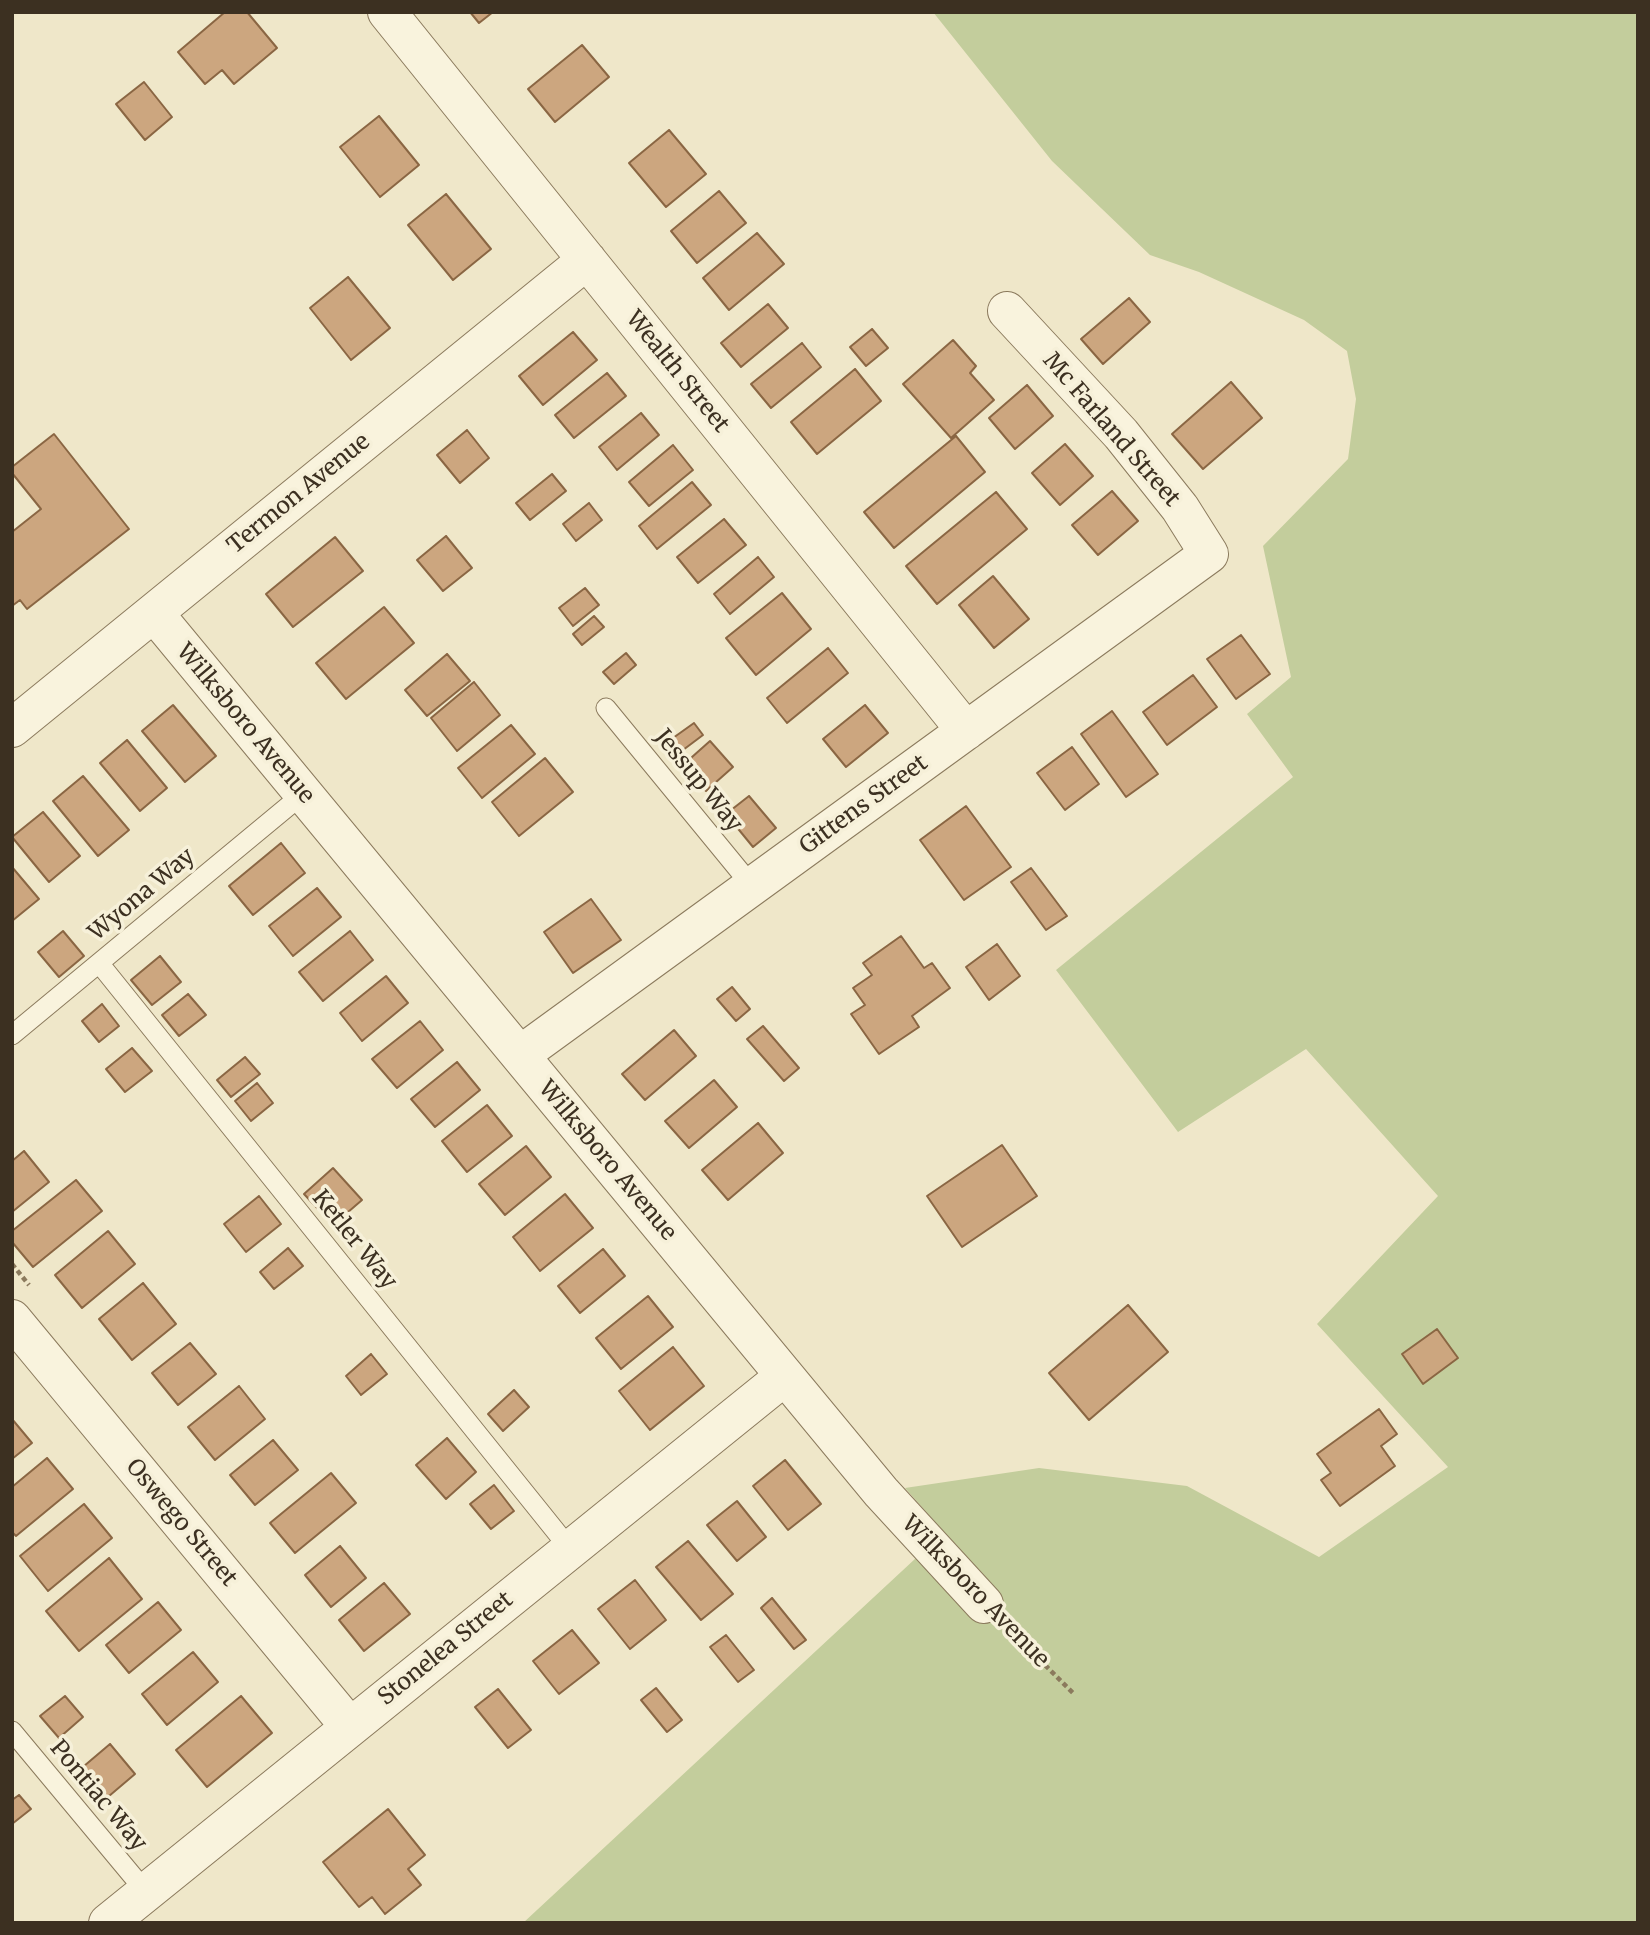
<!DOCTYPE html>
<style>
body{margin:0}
#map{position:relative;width:1650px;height:1935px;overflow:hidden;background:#efe7c9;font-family:Merriweather,serif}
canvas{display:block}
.frame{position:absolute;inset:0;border:14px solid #3c3021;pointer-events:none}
</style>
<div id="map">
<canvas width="1650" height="1935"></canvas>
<div class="frame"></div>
</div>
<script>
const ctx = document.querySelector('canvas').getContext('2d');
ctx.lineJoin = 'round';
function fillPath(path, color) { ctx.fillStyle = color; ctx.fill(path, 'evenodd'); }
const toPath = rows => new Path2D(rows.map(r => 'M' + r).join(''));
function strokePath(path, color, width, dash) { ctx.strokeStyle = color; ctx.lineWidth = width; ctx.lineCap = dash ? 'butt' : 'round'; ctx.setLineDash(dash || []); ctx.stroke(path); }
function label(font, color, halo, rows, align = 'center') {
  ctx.font = font + ' Merriweather,serif'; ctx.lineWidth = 7; ctx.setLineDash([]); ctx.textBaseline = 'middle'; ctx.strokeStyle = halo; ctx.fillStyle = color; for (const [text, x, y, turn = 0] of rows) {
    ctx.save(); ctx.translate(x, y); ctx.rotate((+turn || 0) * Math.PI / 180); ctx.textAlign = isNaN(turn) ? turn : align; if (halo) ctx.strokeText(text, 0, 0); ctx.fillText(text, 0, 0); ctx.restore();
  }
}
const green = toPath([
 [933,12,1638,12,1638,1923,523,1923,944,1532,905,1488,1039,1468,1187,1486,1319,1557,1448,1467,1317,1324,1438,1196,1306,1049,1178,1132,1056,970,1293,777,1247,714,1291,677,1263,546,1348,459,1356,399,1347,351,1304,320,1199,272,1150,255,1052,161]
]);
const building = toPath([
 [225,12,247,12,277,48,234,84,222,70,205,84,178,52,225,12],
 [470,12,493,12,479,23,470,12],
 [582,45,609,77,555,122,528,89,582,45],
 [144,82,172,117,145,140,116,104,144,82],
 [379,116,419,165,380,197,340,147,379,116],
 [669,130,706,174,666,207,629,163,669,130],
 [719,191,746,223,697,263,671,231,719,191],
 [446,194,491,249,453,280,408,225,446,194],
 [757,233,784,264,729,310,703,278,757,233],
 [348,277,390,328,351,360,310,308,348,277],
 [1129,298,1150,322,1103,364,1081,339,1129,298],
 [768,304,788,328,741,367,721,343,768,304],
 [872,329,888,348,866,366,850,347,872,329],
 [573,332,597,360,543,405,519,376,573,332],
 [953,340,976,366,970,373,994,400,951,438,903,384,953,340],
 [802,343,821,367,771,408,751,384,802,343],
 [855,369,881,401,817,454,791,422,855,369],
 [607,373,626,396,574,438,555,415,607,373],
 [1231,382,1262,418,1203,469,1172,434,1231,382],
 [1027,385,1053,416,1015,449,989,418,1027,385],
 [641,413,659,435,617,470,599,447,641,413],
 [467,430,489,458,460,483,437,455,467,430],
 [54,434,129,529,27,609,20,600,12,606,12,532,41,509,12,473,12,467,54,434],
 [956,436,985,472,894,548,864,512,956,436],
 [1065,444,1093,476,1060,505,1032,473,1065,444],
 [673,445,693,470,649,506,629,482,673,445],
 [552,474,566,491,530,520,516,503,552,474],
 [692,482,711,505,657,549,639,526,692,482],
 [1112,491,1138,521,1098,555,1072,525,1112,491],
 [996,492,1027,529,937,604,906,566,996,492],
 [589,503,602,520,576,541,563,524,589,503],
 [724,519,746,545,698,583,677,557,724,519],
 [446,536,472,568,443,591,417,560,446,536],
 [335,537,363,571,293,627,266,594,335,537],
 [758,557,774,577,730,614,714,594,758,557],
 [993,576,1029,619,994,648,959,605,993,576],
 [585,588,599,605,573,626,559,608,585,588],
 [782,593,811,629,756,675,726,638,782,593],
 [384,607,414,643,346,699,316,663,384,607],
 [594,616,604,627,582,645,573,634,594,616],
 [1241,635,1270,674,1236,699,1207,659,1241,635],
 [828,648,848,673,787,723,767,698,828,648],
 [626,653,636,665,614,684,603,672,626,653],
 [447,654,470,681,427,716,405,690,447,654],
 [1193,675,1217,707,1167,745,1143,712,1193,675],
 [474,682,500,715,457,751,431,718,474,682],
 [173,705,216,756,185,782,142,731,173,705],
 [865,705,888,733,846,767,823,739,865,705],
 [1112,711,1158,774,1126,797,1081,734,1112,711],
 [694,723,703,735,675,756,666,743,694,723],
 [511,725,535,754,482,798,458,768,511,725],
 [127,740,167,788,140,811,100,763,127,740],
 [710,741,733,767,706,791,683,765,710,741],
 [1072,747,1099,784,1065,810,1037,773,1072,747],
 [545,758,573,792,519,836,492,802,545,758],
 [83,776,129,830,98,856,53,801,83,776],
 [749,796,776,828,753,847,726,814,749,796],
 [966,806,1011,867,964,900,920,840,966,806],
 [43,812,80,856,49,882,12,837,43,812],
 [281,843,305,873,253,915,229,886,281,843],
 [12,867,39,899,12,921,12,867],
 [1031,868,1067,916,1046,930,1011,882,1031,868],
 [317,888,341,917,293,956,269,926,317,888],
 [591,899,621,940,573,973,544,932,591,899],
 [63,931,84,956,59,977,38,952,63,931],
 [350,931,373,960,323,1001,299,972,350,931],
 [901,936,924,968,932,963,950,988,912,1016,919,1027,879,1054,851,1014,865,1005,853,988,872,975,863,963,901,936],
 [997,944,1020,976,989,1000,966,967,997,944],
 [160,956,181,982,152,1005,131,980,160,956],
 [386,976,408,1003,362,1041,340,1013,386,976],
 [732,987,750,1009,736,1021,717,999,732,987],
 [188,994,206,1015,179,1036,162,1015,188,994],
 [102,1004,119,1026,99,1042,82,1021,102,1004],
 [420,1021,443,1050,397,1088,372,1059,420,1021],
 [763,1026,799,1068,784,1081,747,1039,763,1026],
 [674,1030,696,1056,645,1100,622,1074,674,1030],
 [132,1048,152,1071,125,1092,106,1069,132,1048],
 [245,1057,260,1074,231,1097,217,1080,245,1057],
 [457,1062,480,1090,435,1127,411,1099,457,1062],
 [714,1080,737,1107,689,1148,665,1121,714,1080],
 [257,1083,273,1103,251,1121,235,1101,257,1083],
 [487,1105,512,1136,467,1172,442,1141,487,1105],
 [758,1123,783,1153,728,1200,702,1170,758,1123],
 [1002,1145,1037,1196,962,1247,927,1196,1002,1145],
 [526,1146,551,1177,505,1215,479,1184,526,1146],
 [24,1151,49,1182,12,1212,12,1161,24,1151],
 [333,1168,362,1200,333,1225,304,1194,333,1168],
 [76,1180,102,1211,33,1267,12,1242,12,1231,76,1180],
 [565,1194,593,1228,540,1271,513,1237,565,1194],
 [259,1196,281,1224,246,1252,224,1224,259,1196],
 [108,1231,135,1264,82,1308,55,1275,108,1231],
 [288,1248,303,1266,274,1289,260,1272,288,1248],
 [603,1249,625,1276,580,1313,558,1286,603,1249],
 [143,1283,176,1324,132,1360,99,1319,143,1283],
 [648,1296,673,1327,621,1369,596,1338,648,1296],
 [1128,1305,1168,1352,1089,1420,1049,1373,1128,1305],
 [1437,1329,1458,1358,1423,1384,1402,1354,1437,1329],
 [190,1343,216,1374,178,1405,152,1373,190,1343],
 [673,1347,704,1386,650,1430,619,1391,673,1347],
 [371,1354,387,1374,361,1395,346,1376,371,1354],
 [239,1386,265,1419,215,1460,188,1427,239,1386],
 [514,1390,529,1407,503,1431,488,1414,514,1390],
 [1379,1409,1397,1434,1381,1446,1395,1466,1340,1506,1321,1480,1331,1473,1317,1454,1379,1409],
 [12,1419,32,1443,12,1459,12,1419],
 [447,1438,476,1472,446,1499,416,1465,447,1438],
 [273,1440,298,1470,255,1505,230,1475,273,1440],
 [47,1458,73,1489,16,1536,12,1532,12,1487,47,1458],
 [785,1460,821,1504,788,1530,753,1486,785,1460],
 [331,1473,356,1503,295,1553,270,1523,331,1473],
 [494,1485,514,1511,491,1529,470,1504,494,1485],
 [737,1501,766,1537,737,1561,707,1525,737,1501],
 [84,1504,112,1538,48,1591,20,1556,84,1504],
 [688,1541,733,1594,701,1620,656,1567,688,1541],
 [340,1546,366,1578,331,1607,305,1575,340,1546],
 [109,1558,142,1599,79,1651,46,1611,109,1558],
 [635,1580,666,1620,630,1649,598,1609,635,1580],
 [384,1583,410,1614,364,1651,339,1620,384,1583],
 [772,1598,806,1640,794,1649,761,1608,772,1598],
 [158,1602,181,1630,129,1673,106,1645,158,1602],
 [572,1630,599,1663,559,1694,533,1661,572,1630],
 [726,1635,754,1670,738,1682,710,1647,726,1635],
 [193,1652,218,1682,167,1725,142,1694,193,1652],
 [656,1688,682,1720,667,1732,641,1700,656,1688],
 [498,1689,531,1730,508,1748,475,1707,498,1689],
 [65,1696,83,1717,59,1738,40,1716,65,1696],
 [241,1696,272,1733,207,1787,176,1750,241,1696],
 [110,1744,135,1774,102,1802,77,1772,110,1744],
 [19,1795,31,1809,12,1824,12,1800,19,1795],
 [388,1809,425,1855,408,1869,421,1885,385,1914,372,1897,359,1907,323,1862,388,1809]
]);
const path = toPath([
 [12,1264,29,1285],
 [1009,1629,1075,1695]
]);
const service = toPath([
 [606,708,752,886],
 [99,963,570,1549],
 [12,1035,303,794],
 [12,1731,146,1892]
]);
const minor = toPath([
 [387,12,966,731],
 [154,613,881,1492,984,1604],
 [12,728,587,260],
 [520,1055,1209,554,1180,508,1121,434,1007,311],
 [12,1319,350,1727],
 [108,1923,785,1376]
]);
const streetNames = [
 ["Wealth Street",677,372,51],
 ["Mc Farland Street",1111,430,49],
 ["Termon Avenue",299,494,-39],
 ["Wilksboro Avenue",245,724,50],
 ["Jessup Way",698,781,51],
 ["Gittens Street",864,805,-36],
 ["Wyona Way",142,895,-40],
 ["Wilksboro Avenue",607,1161,50],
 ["Ketler Way",354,1240,51],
 ["Oswego Street",181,1523,50],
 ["Wilksboro Avenue",975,1592,46],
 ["Stonelea Street",446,1649,-39],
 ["Pontiac Way",98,1796,50]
];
fillPath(green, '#c3cd9c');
fillPath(building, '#cca67f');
strokePath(building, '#8a6643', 2);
strokePath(service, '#8b7a5d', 21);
strokePath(minor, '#8b7a5d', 40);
strokePath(path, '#8b7a5d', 4.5, [5, 3.5]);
strokePath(service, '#f9f3dd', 19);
strokePath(minor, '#f9f3dd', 38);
label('23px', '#3c3021', '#f6f0d9', streetNames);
</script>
